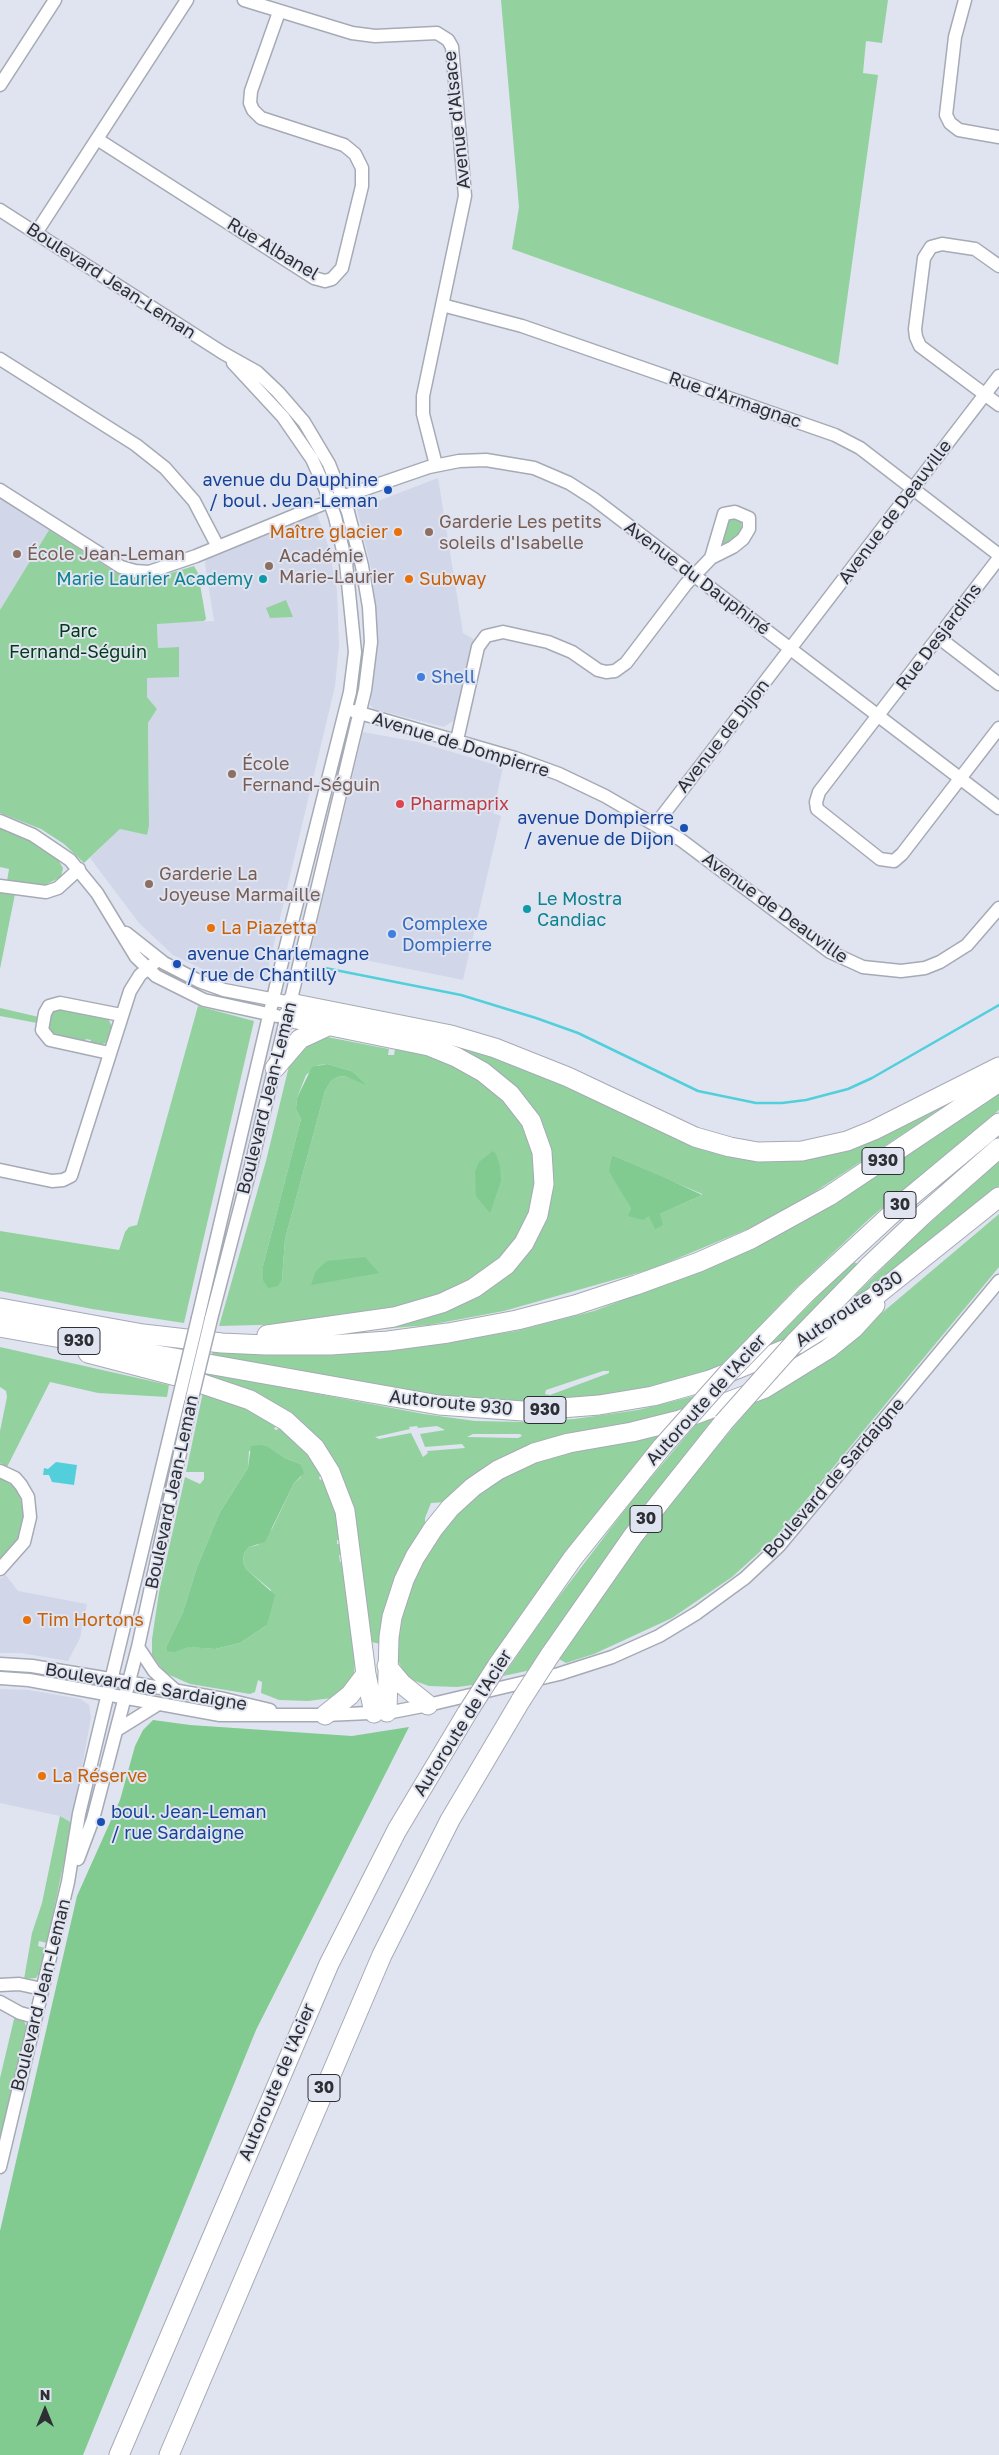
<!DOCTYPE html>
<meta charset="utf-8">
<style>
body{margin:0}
#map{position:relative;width:999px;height:2455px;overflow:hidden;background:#e0e4f0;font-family:"Golos Text",sans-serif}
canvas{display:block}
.north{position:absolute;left:20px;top:2385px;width:50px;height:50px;-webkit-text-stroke:4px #e0e4f0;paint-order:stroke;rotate:0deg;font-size:14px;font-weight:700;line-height:20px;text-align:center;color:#2e2f34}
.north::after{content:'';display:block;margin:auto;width:18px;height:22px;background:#2e2f34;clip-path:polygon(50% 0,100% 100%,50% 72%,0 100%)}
</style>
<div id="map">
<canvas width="999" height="2455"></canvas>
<div class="north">N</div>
</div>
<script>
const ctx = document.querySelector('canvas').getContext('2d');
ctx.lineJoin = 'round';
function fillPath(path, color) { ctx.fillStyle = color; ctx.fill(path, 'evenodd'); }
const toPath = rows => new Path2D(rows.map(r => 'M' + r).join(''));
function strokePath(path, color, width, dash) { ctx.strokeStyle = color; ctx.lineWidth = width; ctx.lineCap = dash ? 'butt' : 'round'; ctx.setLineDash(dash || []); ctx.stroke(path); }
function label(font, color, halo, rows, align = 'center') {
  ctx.font = font + ' "Golos Text",sans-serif'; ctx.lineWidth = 4; ctx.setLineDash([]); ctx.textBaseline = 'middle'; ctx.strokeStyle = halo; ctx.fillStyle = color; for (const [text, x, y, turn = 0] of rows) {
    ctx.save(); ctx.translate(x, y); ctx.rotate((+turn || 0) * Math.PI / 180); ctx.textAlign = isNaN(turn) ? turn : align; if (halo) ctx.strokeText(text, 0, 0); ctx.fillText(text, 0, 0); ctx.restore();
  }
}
const built = toPath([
 [438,478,463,633,475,640,456,719,444,727,374,709,370,705,376,652,375,602,371,568,357,509],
 [0,499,49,530,0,610],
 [317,514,328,545,337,590,339,646,335,686,266,977,259,977,250,983,211,973,173,955,139,923,90,858,120,829,147,835,149,826,148,723,157,709,147,697,147,678,179,676,178,647,158,648,157,623,214,621,205,563,206,559],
 [363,732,418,742,503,767,493,813,501,816,463,980,311,949],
 [5,1574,18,1591,87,1604,80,1638,68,1661,21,1653,0,1653,0,1579],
 [0,1689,29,1690,81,1699,89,1705,91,1717,72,1823,60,1816,0,1803]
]);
const green = toPath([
 [501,0,888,0,882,43,866,41,863,73,878,75,838,365,512,249,519,207],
 [730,518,741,521,742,530,732,540,720,545,727,521],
 [49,530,115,572,131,578,154,578,194,566,198,573,206,619,204,621,157,624,158,648,179,647,179,677,147,678,147,697,157,709,148,723,149,826,147,835,120,829,84,863,64,844,41,829,0,813,0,610],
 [286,600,293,617,270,618,266,608],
 [0,828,34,842,57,858,63,868,61,877,43,886,7,881,9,869,0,867],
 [0,892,15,894,0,969],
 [198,1006,254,1021,184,1323,92,1309,0,1291,0,1231,119,1250,125,1232,129,1227,137,1225],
 [0,1008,39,1017,37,1023,0,1016],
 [59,1008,108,1018,112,1027,106,1043,99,1045,90,1043,91,1040,86,1039,85,1042,55,1037,47,1028,52,1011],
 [327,1037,389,1049,388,1055,394,1055,395,1049,433,1055,472,1074,508,1100,532,1139,537,1193,518,1242,477,1279,414,1305,298,1324,219,1326,266,1161,290,1062,301,1046],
 [327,1064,351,1071,354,1079,345,1076,337,1077,331,1081,325,1091,285,1239,282,1279,263,1266,301,1119,296,1109,297,1098,306,1075,319,1065],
 [450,1040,767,1158,962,1095,807,1197,748,1229,652,1269,504,1311,429,1325,347,1332,411,1318,529,1247,544,1136,445,1046],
 [612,1155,702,1194,702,1195,660,1214,649,1216,631,1209,610,1171],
 [999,1089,999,1110,869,1219,795,1289,719,1369,681,1381,605,1397,520,1403,434,1395,211,1357,213,1351,331,1355,399,1350,516,1331,594,1311,694,1273],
 [603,1371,609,1371,609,1373,550,1395,545,1394,546,1390],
 [999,1161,999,1186,889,1276,838,1312,914,1237],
 [999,1214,999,1267,773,1540,732,1577,672,1618,594,1654,566,1663,559,1659,646,1535,694,1474,758,1398,792,1383,832,1355],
 [852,1262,860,1264,786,1341,763,1351],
 [0,1347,169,1385,167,1397,98,1393,50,1382,7,1467,0,1463,0,1431,7,1397,6,1391,0,1387],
 [207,1373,424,1414,475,1421,524,1422,574,1419,638,1410,694,1396,677,1415,577,1435,445,1502,431,1503,425,1518,425,1526,381,1644,371,1642,333,1462,206,1379],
 [417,1426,418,1428,437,1426,445,1430,420,1434,425,1447,462,1444,465,1448,427,1451,428,1453,423,1457,411,1433,379,1439,375,1437,410,1429,409,1427],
 [473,1434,520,1434,522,1436,518,1438,467,1437],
 [203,1392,245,1407,276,1425,274,1429,277,1430,280,1427,310,1457,322,1475,319,1477,320,1480,323,1479,337,1513,341,1540,337,1540,337,1544,342,1544,343,1554,339,1555,340,1562,343,1562,355,1661,354,1674,339,1694,332,1698,308,1701,279,1700,261,1693,262,1682,258,1680,255,1692,250,1694,190,1684,165,1673,152,1655,152,1639,159,1592,185,1477,200,1484,204,1479,204,1472,186,1472],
 [269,1447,285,1458,300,1464,301,1477,294,1483,272,1529,258,1545,249,1547,244,1553,243,1562,246,1569,271,1590,267,1625,240,1643,215,1649,167,1645,183,1612,197,1567,220,1512,248,1468,249,1451],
 [721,1414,531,1670,503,1676,548,1611,636,1495,698,1422],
 [662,1433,571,1545,473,1685,457,1687,429,1686,415,1681,406,1675,398,1661,397,1635,413,1579,444,1525,496,1479,553,1455],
 [0,1478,14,1486,19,1493,24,1514,17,1541,0,1560],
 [60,1816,72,1823,47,1943,39,1941,38,1946,45,1948,41,1970,36,1978,24,1979,32,1933,42,1903],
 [15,2015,24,2021,27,2028,27,2032,0,2139,0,2078]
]);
const forest = toPath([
 [327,1064,351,1071,366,1085,345,1076,337,1077,331,1081,325,1091,285,1239,282,1279,278,1286,268,1288,263,1280,263,1266,301,1119,296,1109,297,1098,312,1067],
 [493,1151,496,1154,500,1166,501,1181,490,1213,476,1196,475,1172,479,1162],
 [612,1155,668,1179,702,1195,660,1214,663,1225,655,1229,649,1216,643,1220,628,1216,631,1209,609,1171],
 [365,1257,379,1273,311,1285,316,1271,327,1261],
 [261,1445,269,1447,285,1458,300,1464,304,1473,294,1483,265,1542,249,1547,244,1553,243,1562,246,1569,275,1595,267,1625,240,1643,215,1649,188,1647,174,1652,167,1651,167,1645,183,1612,197,1567,220,1512,248,1468,251,1446],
 [153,1720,190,1725,352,1736,409,1727,256,2030,83,2455,0,2455,0,2231,77,1896,120,1800,135,1746,143,1730]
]);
const water = toPath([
 [56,1462,77,1465,74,1485,52,1482,49,1475,43,1475,44,1468,48,1469]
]);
const stream = toPath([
 [325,968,461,995,536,1018,578,1033,698,1091,756,1103,782,1103,806,1100,848,1089,872,1078,999,1005]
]);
const minor = toPath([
 [244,0,352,33,375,36,437,33,448,40,452,47,465,196,423,396,423,414,436,465],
 [965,0,955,37,946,115,950,123,959,130,999,137],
 [0,85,55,0],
 [97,139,314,278,325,281,332,279,342,268,362,186,362,168,355,154,344,145,261,118,253,110,250,103,251,91,279,12],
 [0,210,223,353,257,372,278,392,304,422,329,464,348,512,362,566,369,607,371,642,365,690,251,1166,211,1319],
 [36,233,187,0],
 [999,266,975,249,942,244,931,247,924,258,915,329,916,337,920,346,999,405],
 [442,305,522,326,835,435,860,448,999,555],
 [0,359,136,445,165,468,194,501,218,547],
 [0,490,121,567,135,571,149,572,196,556,330,501,429,467,459,461,486,460,534,468,569,483,594,499,999,808],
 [999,558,819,792,816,802,817,809,880,859,894,861,902,854,999,728],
 [938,637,999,684],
 [353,711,515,758,559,774,605,796,681,840,830,952,863,967,901,971,925,968,940,962,967,945,999,908],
 [457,740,478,647,486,636,503,632,548,642,572,652,598,670,606,672,615,671,626,663,686,584,711,558,733,547,743,539,749,529,749,518,735,512,724,514,711,558],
 [0,821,33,835,70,860,97,893,136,957,156,976,204,1000,277,1016],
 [656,824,999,376],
 [0,886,46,892,58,888,79,869],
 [126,933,164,963,199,981,224,990,281,1001],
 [109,1053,50,1040,42,1030,45,1013,49,1006,60,1003,121,1015],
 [0,1170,52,1181,63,1180,71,1176,130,991,140,975,158,960],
 [198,1318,276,986,350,692,355,652,346,563,335,517,325,488,312,459,283,417,233,363],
 [0,1471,15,1478,21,1485,28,1497,30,1517,24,1542,0,1569],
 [138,1647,154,1671,176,1691],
 [0,1664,32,1666,98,1677,224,1699,270,1710],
 [0,1678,29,1680,220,1715,325,1715,392,1712,428,1705,559,1674,612,1657,659,1636,697,1613,745,1578,779,1546,999,1281],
 [117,1730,157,1705],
 [78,1859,93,1819,138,1647,192,1398],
 [0,1985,19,1984,42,1989],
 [0,2002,20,2013,35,2017],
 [0,2167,68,1882,79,1814,179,1397]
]);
const highway = toPath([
 [290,1003,451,1035,495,1048,568,1077,695,1137,730,1147,758,1152,802,1151,847,1141,874,1130,999,1067],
 [275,1068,300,1039,330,1025],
 [868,1267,924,1214,999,1148],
 [806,1293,910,1197,999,1123],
 [0,1308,143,1334,222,1343,266,1345,331,1345,388,1341,448,1333,517,1320,575,1305,636,1285,699,1262,751,1239,829,1196,999,1082],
 [0,1327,439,1405,523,1411,599,1405,653,1396,710,1380,798,1344,874,1297,999,1197],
 [267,1335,394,1317,442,1303,474,1288,506,1265,524,1243,538,1215,544,1184,542,1152,531,1121,510,1094,483,1072,456,1057,429,1046,287,1017],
 [88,1353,188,1379,250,1400,286,1421,315,1448,330,1472,345,1511,366,1674,374,1713],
 [550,1655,633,1536,723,1423],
 [387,1666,402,1684,428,1705],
 [497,1666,573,1558,662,1447],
 [387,1712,389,1637,392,1617,404,1580,415,1557,433,1529,450,1508,473,1487,498,1470,534,1453,569,1443,632,1432,680,1420,765,1388,828,1349,854,1328,875,1305],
 [325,1715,350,1695,366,1674],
 [119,2455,329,1964,397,1830,467,1713],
 [169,2455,382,1955,450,1820,521,1700]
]);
const minorBridge = toPath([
 [179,1397,198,1318],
 [192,1398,211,1319]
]);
const highwayBridge = toPath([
 [723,1423,796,1341,868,1267],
 [662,1447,728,1373,806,1293],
 [521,1700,550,1655],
 [467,1713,497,1666]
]);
const markers = [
 [388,490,5,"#1a4fb4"],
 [398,532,5,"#e8710a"],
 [429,532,5,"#8d6e63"],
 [17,554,5,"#8d6e63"],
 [269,566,5,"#8d6e63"],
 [263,579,5,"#0f9aa8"],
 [409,579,5,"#e8710a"],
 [421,677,5,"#3f7fe0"],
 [232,774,5,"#8d6e63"],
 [400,804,5,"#e0444e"],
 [684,828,5,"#1a4fb4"],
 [149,884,5,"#8d6e63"],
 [527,909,5,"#0f9aa8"],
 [211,928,5,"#e8710a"],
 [392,934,5,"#3f7fe0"],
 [177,964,5,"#1a4fb4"],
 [27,1620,5,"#e8710a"],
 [42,1776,5,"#e8710a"],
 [101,1822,5,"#1a4fb4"]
];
const shields = [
 [883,1161,42],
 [900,1205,32],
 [79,1341,42],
 [545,1410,42],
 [646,1519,32],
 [324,2088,32]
];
const shieldNames = [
 ["930",883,1161],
 ["30",900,1205],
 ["930",79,1341],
 ["930",545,1410],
 ["30",646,1519],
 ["30",324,2088]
];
const streetNames = [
 ["Avenue d'Alsace",457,120,-96],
 ["Rue Albanel",273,249,31],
 ["Boulevard Jean-Leman",111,281,33],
 ["Rue d'Armagnac",735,400,19],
 ["Avenue de Deauville",895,512,-53],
 ["Avenue du Dauphiné",697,578,37],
 ["Rue Desjardins",939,637,-53],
 ["Avenue de Dijon",723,736,-52],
 ["Avenue de Dompierre",461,745,17],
 ["Avenue de Deauville",775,908,36],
 ["Boulevard Jean-Leman",267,1098,-76],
 ["Autoroute 930",849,1309,-33],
 ["Autoroute de l'Acier",706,1400,-48],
 ["Autoroute 930",451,1403,6],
 ["Boulevard de Sardaigne",834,1478,-49],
 ["Boulevard Jean-Leman",172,1492,-78],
 ["Boulevard de Sardaigne",146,1687,10],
 ["Autoroute de l'Acier",463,1723,-58],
 ["Boulevard Jean-Leman",41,1995,-76],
 ["Autoroute de l'Acier",277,2082,-67]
];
const transitNames = [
 ["avenue du Dauphine",378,480],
 ["/ boul. Jean-Leman",378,501],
 ["avenue Dompierre",674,818],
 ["/ avenue de Dijon",674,839],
 ["avenue Charlemagne",187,954,"left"],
 ["/ rue de Chantilly",187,975,"left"],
 ["boul. Jean-Leman",111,1812,"left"],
 ["/ rue Sardaigne",111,1833,"left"]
];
const educationNames = [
 ["Garderie Les petits",439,522],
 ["soleils d'Isabelle",439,543],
 ["École Jean-Leman",27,554],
 ["Académie",279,556],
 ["Marie-Laurier",279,577],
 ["École",242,764],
 ["Fernand-Séguin",242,785],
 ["Garderie La",159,874],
 ["Joyeuse Marmaille",159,895]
];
const foodNames = [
 ["Maître glacier",388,532,"right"],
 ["Subway",419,579],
 ["La Piazetta",221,928],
 ["Tim Hortons",37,1620],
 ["La Réserve",52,1776]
];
const cultureNames = [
 ["Marie Laurier Academy",253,579],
 ["Le Mostra",537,899,"left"],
 ["Candiac",537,920,"left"]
];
const parkNames = [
 ["Parc",78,631],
 ["Fernand-Séguin",78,652]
];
const shopNames = [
 ["Shell",431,677],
 ["Complexe",402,924],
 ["Dompierre",402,945]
];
const healthNames = [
 ["Pharmaprix",410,804]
];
fillPath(built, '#d1d6e9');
fillPath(green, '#93d29f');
fillPath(forest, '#81ca90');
fillPath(water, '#52cfdb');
strokePath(stream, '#52cfdb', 2.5);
strokePath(minor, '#a6aab5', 15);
strokePath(highway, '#a6aab5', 21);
strokePath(minor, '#fff', 12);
strokePath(highway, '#fff', 19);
strokePath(minorBridge, '#a6aab5', 15, []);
strokePath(highwayBridge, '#a6aab5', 21, []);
strokePath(minorBridge, '#fff', 12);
strokePath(highwayBridge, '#fff', 19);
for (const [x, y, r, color] of markers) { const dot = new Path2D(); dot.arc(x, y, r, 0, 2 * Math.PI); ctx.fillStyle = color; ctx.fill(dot); strokePath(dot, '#e0e4f0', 2); }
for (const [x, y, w] of shields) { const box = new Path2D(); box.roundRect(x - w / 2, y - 13.5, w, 27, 4); ctx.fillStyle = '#e0e4f0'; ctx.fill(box); strokePath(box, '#2e2f34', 1); }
label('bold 16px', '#2e2f34', null, shieldNames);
label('18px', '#2e2f34', '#e0e4f0', streetNames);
label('18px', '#164399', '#e0e4f0', transitNames, 'right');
label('18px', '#785e54', '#e0e4f0', educationNames, 'left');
label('18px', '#c56008', '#e0e4f0', foodNames, 'left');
label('18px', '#0d838f', '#e0e4f0', cultureNames, 'right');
label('18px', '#003915', '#e0e4f0', parkNames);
label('18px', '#366cbe', '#e0e4f0', shopNames, 'left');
label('18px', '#be3a42', '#e0e4f0', healthNames, 'left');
</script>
